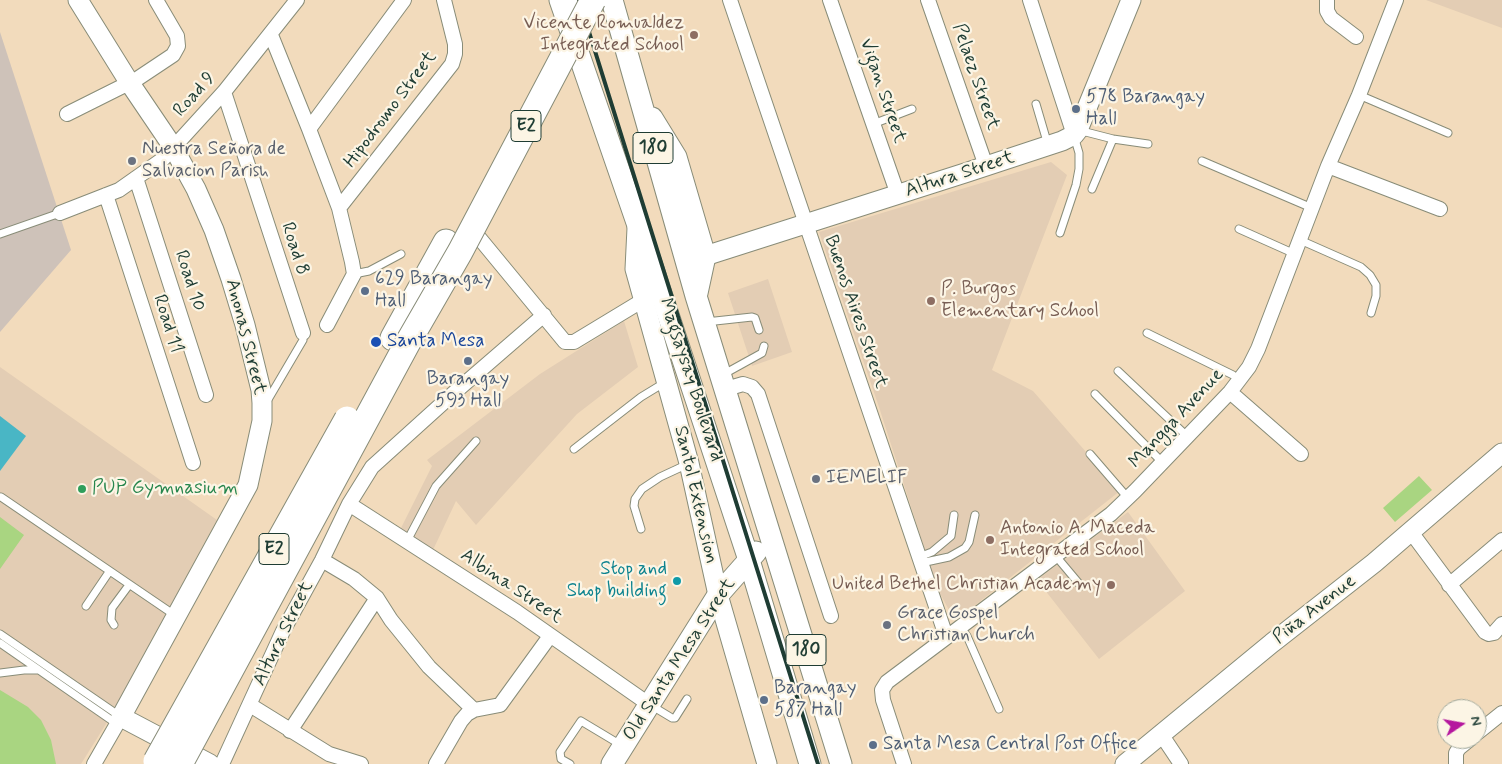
<!DOCTYPE html>
<meta charset="utf-8">
<style>
body{margin:0}
#map{position:relative;width:1502px;height:764px;overflow:hidden;background:#f2dbbc;font-family:Mynerve,sans-serif}
canvas{display:block}
.north{position:absolute;left:1437px;top:699px;width:50px;height:50px;box-sizing:border-box;background:#fcf5e5;border:1px solid #a4ab9e;border-radius:50%;rotate:78deg;font-size:14px;font-weight:700;line-height:20px;text-align:center;color:#1f3d34}
.north::after{content:'';display:block;margin:auto;width:18px;height:22px;background:#b5179e;clip-path:polygon(50% 0,100% 100%,50% 72%,0 100%)}
</style>
<div id="map">
<canvas width="1502" height="764"></canvas>
<div class="north">N</div>
</div>
<script>
const ctx = document.querySelector('canvas').getContext('2d');
ctx.lineJoin = 'round';
function fillPath(path, color) { ctx.fillStyle = color; ctx.fill(path, 'evenodd'); }
const toPath = rows => new Path2D(rows.map(r => 'M' + r).join(''));
function strokePath(path, color, width, dash) { ctx.strokeStyle = color; ctx.lineWidth = width; ctx.lineCap = dash ? 'butt' : 'round'; ctx.setLineDash(dash || []); ctx.stroke(path); }
function label(font, color, halo, rows, align = 'center') {
  ctx.font = font + ' Mynerve,sans-serif'; ctx.lineWidth = 4.5; ctx.setLineDash([]); ctx.textBaseline = 'middle'; ctx.strokeStyle = halo; ctx.fillStyle = color; for (const [text, x, y, turn = 0] of rows) {
    ctx.save(); ctx.translate(x, y); ctx.rotate((+turn || 0) * Math.PI / 180); ctx.textAlign = isNaN(turn) ? turn : align; if (halo) ctx.strokeText(text, 0, 0); ctx.fillText(text, 0, 0); ctx.restore();
  }
}
const built = toPath([
 [1426,0,1502,0,1502,28],
 [1051,162,1067,175,992,370,1033,391,1120,491,955,621,937,588,879,407,819,232],
 [768,279,792,352,752,366,728,293],
 [624,321,638,367,577,414,476,525,456,501,433,550,401,528,432,466,427,460,540,374],
 [0,367,217,520,106,724,81,764,0,764],
 [1128,512,1185,591,1099,659,1037,580]
]);
const industrial = toPath([
 [0,32,71,250,0,332]
]);
const green = toPath([
 [1419,476,1432,490,1395,522,1383,508],
 [0,517,24,535,0,569],
 [0,690,28,707,41,720,51,740,56,764,0,764]
]);
const water = toPath([
 [0,416,26,436,0,471]
]);
const lane = toPath([
 [1359,95,1448,133],
 [1036,104,1048,145],
 [873,124,912,109],
 [1078,130,1113,139,1148,144],
 [1202,161,1312,208],
 [1092,189,1113,139],
 [1239,229,1295,254],
 [1060,233,1076,185,1079,169,1079,153,1074,136],
 [0,234,60,213],
 [1300,240,1361,267,1370,275,1376,285,1376,296,1371,313],
 [354,274,369,271,401,254],
 [706,322,752,317,755,318,759,330],
 [1147,333,1233,375,1240,380],
 [1118,371,1187,436],
 [724,374,762,353,764,346],
 [1095,394,1162,462],
 [266,403,303,340,303,333],
 [574,449,641,397,664,383],
 [1090,454,1128,498],
 [1,497,176,616],
 [641,529,634,506,635,499,642,489,660,477,688,464],
 [407,541,436,486,476,441],
 [1055,555,1081,586],
 [919,557,932,552,951,536,954,515],
 [921,563,949,557,965,548,969,542,975,515],
 [86,606,109,572],
 [114,625,111,620,112,608,129,585],
 [960,626,967,636,999,709],
 [0,634,121,717],
 [0,643,117,724],
 [0,673,24,670,37,670],
 [652,706,672,718,675,718,687,699],
 [570,764,561,759,560,752,581,721,621,745]
]);
const street = toPath([
 [730,0,946,636],
 [830,0,898,195],
 [928,0,986,166],
 [1030,0,1074,135],
 [1327,0,1327,11,1331,18,1356,37],
 [271,35,309,129,339,208,352,262,354,274,327,325],
 [224,92,303,333],
 [67,114,137,79,173,55,178,46,177,36,156,0],
 [309,129,404,0],
 [1328,166,1440,209],
 [136,178,206,395],
 [106,195,193,463],
 [339,208,452,64,455,54,455,44,444,0],
 [60,213,119,190,163,159,224,92,297,0],
 [466,231,470,230,476,234,565,342,574,342,650,296],
 [726,389,743,384,752,387,758,394,831,616],
 [1230,392,1301,454],
 [349,504,517,612,650,705],
 [1411,532,1485,632,1489,634,1494,633,1502,624],
 [322,560,354,579,377,598,391,620,429,667,474,710],
 [1449,585,1502,540],
 [250,705,329,754,361,764],
 [290,731,377,598],
 [1477,733,1502,713],
 [1161,734,1181,764],
 [94,764,121,717],
 [222,764,283,631,322,560,349,504,372,467,455,392,544,315],
 [436,764,461,721,467,714,474,710,500,705,550,636],
 [904,764,883,700,882,690,887,682,1111,514,1135,491,1230,392,1249,367,1258,349,1328,166,1359,95,1396,0],
 [1456,764,1456,753,1459,748,1470,739]
]);
const secondary = toPath([
 [78,0,129,82,173,147,196,189,214,230,231,279,245,325,261,390,262,403,262,421,248,485,121,717,210,764],
 [637,228,635,269,689,463,718,595,767,764],
 [705,256,968,172,1062,141,1074,135,1078,130,1131,0],
 [1125,764,1272,643,1374,563,1502,453]
]);
const primary = toPath([
 [560,0,652,266,749,560,810,764],
 [612,0,696,296,841,764],
 [652,118,676,157,705,256,697,293],
 [612,764,718,595,756,552]
]);
const highway = toPath([
 [567,19,577,0],
 [393,338,446,242]
]);
const rail = toPath([
 [579,0,818,764]
]);
const highwayBridge = toPath([
 [156,761,347,419],
 [180,764,407,344,460,252,593,0]
]);
const markers = [
 [694,35,5,"#8d6e63"],
 [1076,109,5,"#5c6f8a"],
 [132,161,5,"#6b7280"],
 [365,291,5,"#5c6f8a"],
 [931,301,5,"#8d6e63"],
 [376,342,6,"#1a4fb4"],
 [468,361,5,"#5c6f8a"],
 [816,479,5,"#6b7280"],
 [82,489,5,"#2e9e5b"],
 [990,540,5,"#8d6e63"],
 [677,581,5,"#0f9aa8"],
 [1111,585,5,"#8d6e63"],
 [887,625,5,"#6b7280"],
 [764,700,5,"#5c6f8a"],
 [873,745,5,"#5c6f8a"]
];
const shields = [
 [526,126,30],
 [653,148,40],
 [274,549,30],
 [806,650,40]
];
const shieldNames = [
 ["E2",526,126],
 ["180",653,148],
 ["E2",274,549],
 ["180",806,650]
];
const educationNames = [
 ["Vicente Romualdez",684,24],
 ["Integrated School",684,46],
 ["P. Burgos",941,290,"left"],
 ["Elementary School",941,312,"left"],
 ["Antonio A. Maceda",1000,529,"left"],
 ["Integrated School",1000,551,"left"],
 ["United Bethel Christian Academy",1101,585]
];
const streetNames = [
 ["Pelaez Street",975,77,71],
 ["Vigan Street",882,91,71],
 ["Road 9",195,95,-48],
 ["Hipodromo Street",391,110,-53],
 ["Altura Street",960,175,-18],
 ["Road 8",294,249,72],
 ["Road 10",189,281,72],
 ["Buenos Aires Street",855,312,71],
 ["Road 11",167,324,72],
 ["Anonas Street",245,337,76],
 ["Magsaysay Boulevard",690,380,72],
 ["Mangga Avenue",1177,419,-47],
 ["Santol Extension",695,495,77],
 ["Albina Street",511,587,34],
 ["Piña Avenue",1315,610,-38],
 ["Altura Street",284,634,-64],
 ["Old Santa Mesa Street",680,660,-57]
];
const serviceNames = [
 ["578 Barangay",1086,98],
 ["Hall",1086,120],
 ["629 Barangay",375,280],
 ["Hall",375,302],
 ["Barangay",468,380,"center"],
 ["593 Hall",468,402,"center"],
 ["Barangay",774,689],
 ["587 Hall",774,711],
 ["Santa Mesa Central Post Office",883,745]
];
const worshipNames = [
 ["Nuestra Señora de",142,150],
 ["Salvacion Parish",142,172],
 ["IEMELIF",826,479],
 ["Grace Gospel",897,614],
 ["Christian Church",897,636]
];
const transitNames = [
 ["Santa Mesa",387,342]
];
const leisureNames = [
 ["PUP Gymnasium",92,489]
];
const cultureNames = [
 ["Stop and",667,570],
 ["Shop building",667,592]
];
fillPath(built, '#e3cdb4');
fillPath(industrial, '#cec2b9');
fillPath(green, '#a9d581');
fillPath(water, '#49b6c5');
strokePath(lane, '#888c78', 9);
strokePath(street, '#888c78', 16);
strokePath(secondary, '#888c78', 21);
strokePath(primary, '#888c78', 23);
strokePath(highway, '#888c78', 27);
strokePath(lane, '#fff', 7);
strokePath(street, '#fff', 14);
strokePath(secondary, '#fff', 19);
strokePath(primary, '#fff', 21);
strokePath(highway, '#fff', 25);
strokePath(rail, '#1f3d34', 4);
strokePath(highwayBridge, '#888c78', 27, []);
strokePath(highwayBridge, '#fff', 25);
for (const [x, y, r, color] of markers) { const dot = new Path2D(); dot.arc(x, y, r, 0, 2 * Math.PI); ctx.fillStyle = color; ctx.fill(dot); strokePath(dot, '#fcf5e5', 2); }
for (const [x, y, w] of shields) { const box = new Path2D(); box.roundRect(x - w / 2, y - 15.5, w, 31, 4); ctx.fillStyle = '#fcf5e5'; ctx.fill(box); strokePath(box, '#1f3d34', 1); }
label('bold 18px', '#1f3d34', null, shieldNames);
label('19px', '#785e54', '#fcf5e5', educationNames, 'right');
label('19px', '#1f3d34', '#fcf5e5', streetNames);
label('19px', '#4e5e75', '#fcf5e5', serviceNames, 'left');
label('19px', '#5b616d', '#fcf5e5', worshipNames, 'left');
label('19px', '#164399', '#fcf5e5', transitNames, 'left');
label('19px', '#27864d', '#fcf5e5', leisureNames, 'left');
label('19px', '#0d838f', '#fcf5e5', cultureNames, 'right');
</script>
